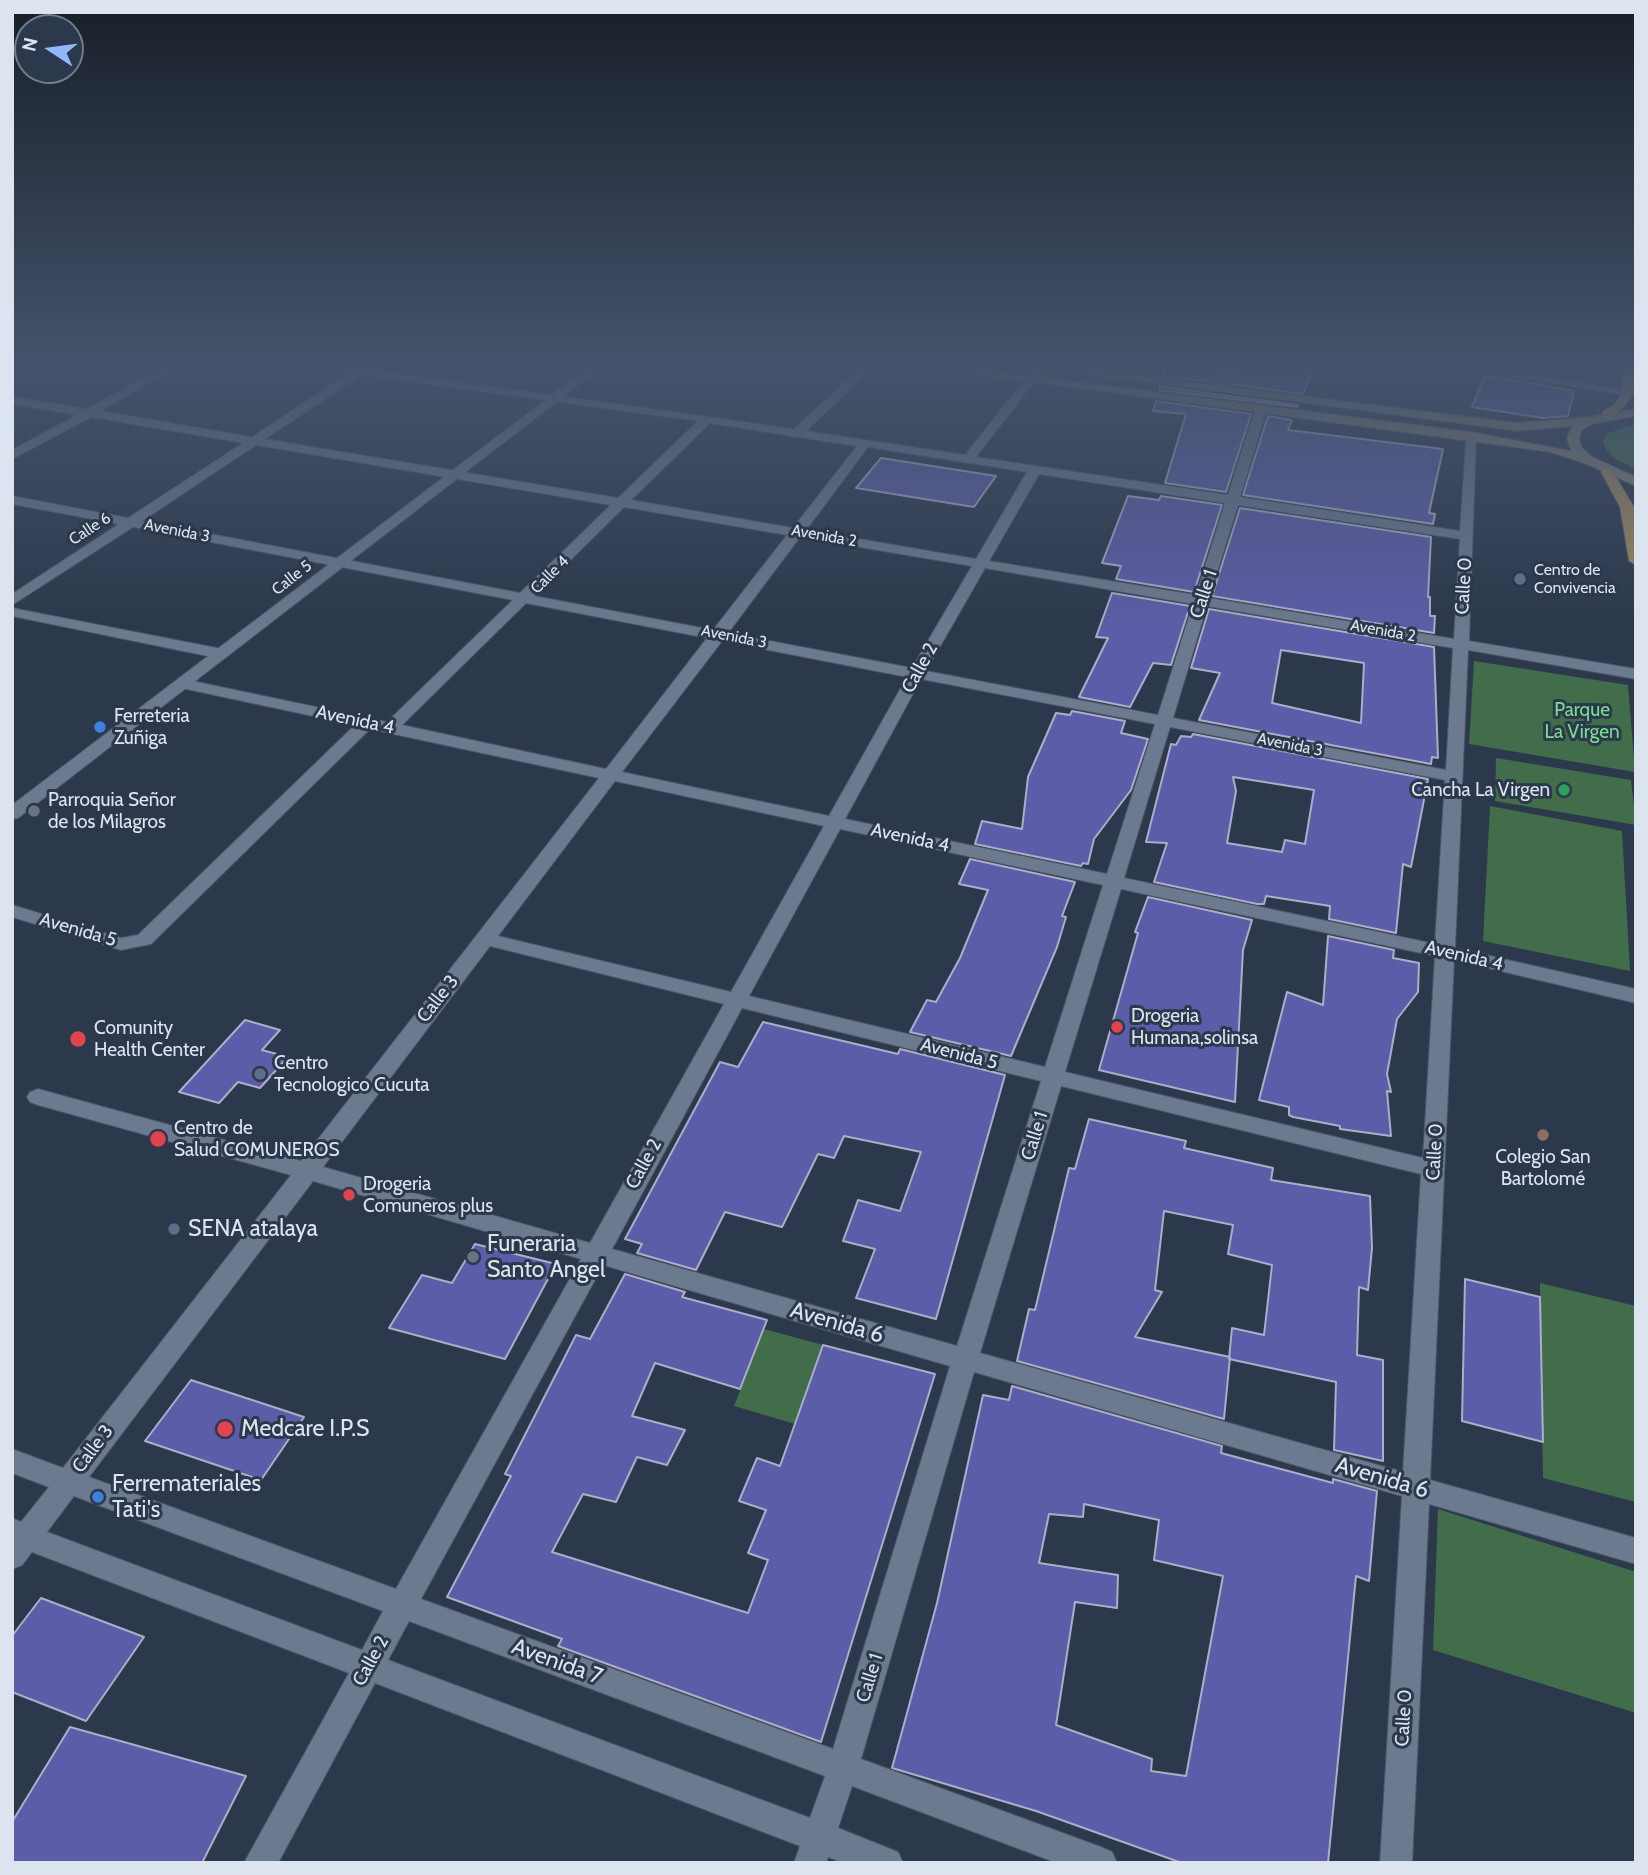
<!DOCTYPE html>
<meta charset="utf-8">
<style>
body{margin:0}
#map{position:relative;width:1648px;height:1875px;overflow:hidden;background:#2c384b;font-family:Cabin,sans-serif}
canvas{display:block}
.frame{position:absolute;inset:0;border:14px solid #dce4f0;pointer-events:none}
.north{position:absolute;left:14px;top:14px;width:70px;height:70px;box-sizing:border-box;background:#2c384b;border:2px solid #727d8d;border-radius:50%;rotate:283deg;font-size:19px;font-weight:700;line-height:28px;text-align:center;color:#dce4f0}
.north::after{content:'';display:block;margin:auto;width:24px;height:32px;background:#91b8fd;clip-path:polygon(50% 0,100% 100%,50% 72%,0 100%)}
</style>
<div id="map">
<canvas width="1648" height="1875"></canvas>
<div class="frame"></div>
<div class="north">N</div>
</div>
<script>
const ctx = document.querySelector('canvas').getContext('2d');
ctx.lineJoin = 'round';
function fillPath(path, color) { ctx.fillStyle = color; ctx.fill(path, 'evenodd'); }
const toPath = rows => new Path2D(rows.map(r => 'M' + r).join(''));
function strokePath(path, color, width, dash) { ctx.strokeStyle = color; ctx.lineWidth = width; ctx.lineCap = dash ? 'butt' : 'round'; ctx.setLineDash(dash || []); ctx.stroke(path); }
function label(font, color, halo, rows, align = 'center') {
  ctx.font = font + ' Cabin,sans-serif'; ctx.lineWidth = 6; ctx.setLineDash([]); ctx.textBaseline = 'middle'; ctx.strokeStyle = halo; ctx.fillStyle = color; for (const [text, x, y, turn = 0] of rows) {
    ctx.save(); ctx.translate(x, y); ctx.rotate((+turn || 0) * Math.PI / 180); ctx.textAlign = isNaN(turn) ? turn : align; if (halo) ctx.strokeText(text, 0, 0); ctx.fillText(text, 0, 0); ctx.restore();
  }
}
const green = toPath([
 [1636,424,1636,469,1617,460,1606,450,1603,441,1608,433],
 [1474,661,1628,685,1635,772,1469,744],
 [1496,758,1631,780,1636,825,1495,801],
 [1490,806,1622,831,1630,971,1483,941],
 [1540,1283,1636,1306,1636,1502,1543,1478],
 [764,1329,823,1345,795,1424,734,1406],
 [1438,1509,1636,1572,1636,1713,1433,1650]
]);
const building = toPath([
 [1165,369,1221,369,1213,382,1163,376,1165,369],
 [1237,369,1313,369,1303,394,1229,384,1237,369],
 [1485,375,1574,391,1568,416,1543,418,1472,407,1485,375],
 [1160,386,1214,394,1298,405,1297,407,1159,390,1160,386],
 [1156,401,1251,414,1226,492,1165,483,1186,414,1153,411,1156,401],
 [1268,416,1292,420,1288,430,1443,449,1429,513,1435,514,1433,524,1243,495,1268,416],
 [881,458,996,476,974,507,856,488,881,458],
 [1128,496,1159,500,1161,496,1222,505,1194,592,1116,579,1121,566,1102,563,1128,496],
 [1240,508,1431,537,1428,597,1430,597,1430,616,1435,616,1434,633,1212,596,1240,508],
 [1112,593,1190,606,1171,665,1153,663,1130,707,1079,697,1108,638,1096,637,1112,593],
 [1209,609,1434,647,1438,758,1432,757,1431,764,1199,720,1220,673,1191,668,1209,609],
 [1281,650,1364,663,1361,723,1272,703,1281,650],
 [1072,711,1125,721,1121,733,1148,739,1131,790,1094,839,1088,864,1083,863,1081,866,975,844,982,821,1022,829,1028,777,1056,713,1070,715,1072,711],
 [1193,734,1428,779,1411,867,1403,864,1396,933,1329,919,1330,906,1266,896,1264,904,1257,904,1154,882,1167,843,1146,842,1171,744,1176,745,1181,736,1191,737,1193,734],
 [1233,777,1314,790,1305,844,1285,840,1282,852,1227,843,1236,791,1233,777],
 [970,859,1075,882,1062,916,1066,917,1057,947,1011,1056,910,1032,927,1000,936,1002,960,958,988,890,959,884,970,859],
 [1148,897,1252,920,1243,950,1235,1102,1099,1070,1138,933,1135,932,1148,897],
 [1328,936,1394,950,1393,958,1419,963,1418,992,1397,1019,1387,1074,1391,1092,1387,1091,1391,1136,1340,1129,1340,1126,1293,1117,1289,1115,1289,1107,1259,1100,1287,992,1323,1005,1328,936],
 [245,1020,280,1030,262,1050,288,1057,260,1088,238,1082,219,1103,179,1092,245,1020],
 [763,1022,898,1054,900,1049,1005,1075,936,1319,856,1298,875,1249,843,1241,858,1200,900,1211,921,1152,844,1136,834,1158,818,1154,782,1227,725,1212,696,1270,637,1253,642,1244,625,1239,720,1062,738,1067,763,1022],
 [1089,1119,1186,1141,1184,1148,1273,1168,1271,1180,1370,1196,1372,1248,1368,1290,1359,1287,1357,1355,1383,1360,1383,1461,1334,1450,1336,1382,1229,1359,1232,1328,1264,1335,1272,1265,1228,1254,1233,1225,1164,1211,1155,1290,1162,1292,1135,1337,1230,1357,1224,1419,1017,1361,1029,1309,1035,1310,1069,1168,1075,1169,1089,1119],
 [475,1244,556,1264,505,1359,389,1328,422,1275,452,1283,475,1244],
 [625,1274,685,1292,682,1297,767,1320,740,1389,655,1363,632,1416,685,1430,667,1465,637,1457,616,1502,583,1494,552,1552,748,1613,768,1560,748,1553,766,1510,739,1501,757,1458,780,1466,823,1345,935,1374,821,1742,558,1646,562,1639,447,1597,511,1476,505,1474,576,1335,590,1339,625,1274],
 [1465,1279,1540,1297,1543,1442,1462,1421,1465,1279],
 [191,1380,304,1417,261,1480,145,1441,191,1380],
 [1012,1386,1222,1446,1221,1453,1333,1483,1333,1479,1377,1491,1369,1581,1356,1576,1328,1863,1182,1863,1036,1811,892,1768,937,1603,983,1395,1009,1400,1012,1386],
 [1084,1504,1159,1520,1154,1560,1223,1576,1186,1776,1151,1771,1152,1759,1056,1725,1075,1602,1117,1608,1118,1575,1039,1563,1049,1514,1083,1517,1084,1504],
 [41,1598,144,1637,86,1721,12,1692,12,1636,41,1598],
 [70,1727,246,1776,202,1863,12,1863,12,1822,70,1727]
]);
const service = toPath([
 [1464,369,1492,369,1628,390,1633,393,1628,396,1464,369]
]);
const minor = toPath([
 [160,369,174,369,100,411,252,437,348,374,334,369,367,369,794,429,859,369,871,369,806,431,965,455,1033,369,1044,369,976,457,1228,495,1255,409,1261,405,1267,409,1240,497,1460,531,1466,441,1476,438,1469,641,1636,669,1636,679,1468,650,1455,948,1636,989,1636,1003,1454,960,1430,1480,1636,1538,1636,1564,1429,1504,1412,1863,1380,1863,1402,1496,974,1372,861,1759,1101,1847,1112,1852,1117,1863,1057,1863,852,1786,838,1828,898,1852,903,1863,844,1863,828,1857,826,1863,794,1863,800,1846,375,1683,278,1863,244,1863,349,1673,32,1552,22,1565,12,1569,12,1518,21,1522,49,1487,12,1473,12,1449,63,1468,291,1175,38,1105,30,1102,27,1097,30,1092,38,1089,301,1161,599,778,370,729,151,944,121,950,12,917,12,905,121,938,138,935,355,725,177,687,177,681,183,679,387,722,513,600,133,527,12,605,12,594,119,524,12,504,12,496,128,518,243,443,91,417,12,459,12,450,77,415,12,404,12,397,87,409,160,369],
 [361,375,698,421,618,498,265,439,361,375],
 [710,423,797,437,857,446,793,528,631,500,710,423],
 [256,445,611,505,520,593,142,521,256,445],
 [868,447,1027,472,976,559,806,530,868,447],
 [1039,474,1225,503,1196,595,989,561,1039,474],
 [1238,505,1460,539,1454,639,1209,598,1238,505],
 [624,507,787,535,713,630,534,596,624,507],
 [800,537,972,566,912,668,728,633,800,537],
 [985,568,1193,604,1158,715,926,671,985,568],
 [526,603,707,638,606,769,402,725,526,603],
 [1207,606,1453,648,1446,770,1173,718,1207,606],
 [722,641,907,677,829,816,622,772,722,641],
 [921,679,1155,724,1107,874,845,819,921,679],
 [1170,727,1445,780,1435,944,1124,878,1170,727],
 [615,781,824,826,731,992,498,936,615,781],
 [840,829,1103,885,1045,1067,749,996,840,829],
 [1121,889,1435,956,1423,1158,1065,1072,1121,889],
 [490,946,724,1004,590,1243,323,1167,490,946],
 [742,1008,1041,1081,957,1346,612,1249,742,1008],
 [1061,1086,1421,1174,1403,1472,980,1353,1061,1086],
 [313,1181,581,1259,396,1589,89,1477,313,1181],
 [603,1265,950,1366,833,1749,421,1599,603,1265],
 [74,1496,383,1611,362,1650,47,1532,74,1496],
 [409,1621,825,1776,810,1818,388,1660,409,1621],
 [1224,369,1235,369,1222,391,1214,391,1212,389,1224,369],
 [12,608,222,649,230,654,222,659,12,616,12,608]
]);
const tertiary = toPath([
 [586,369,599,369,18,818,12,819,12,805,586,369]
]);
const secondary = toPath([
 [939,369,974,369,1472,432,1571,451,1567,438,1572,426,1518,431,1050,369,1085,369,1518,423,1588,417,1636,409,1636,416,1592,424,1582,430,1579,438,1582,448,1592,457,1636,477,1636,486,1584,463,1550,452,939,369]
]);
const primary = toPath([
 [1624,369,1636,369,1634,393,1624,407,1610,418,1602,418,1602,412,1616,403,1622,393,1624,369],
 [1603,469,1611,469,1634,507,1636,565,1629,561,1620,507,1601,472,1603,469]
]);
const markers = [
 [1520,579,7,"#5c6f8a"],
 [100,727,7,"#3f7fe0"],
 [1564,790,7,"#2e9e5b"],
 [34,811,7,"#6b7280"],
 [1117,1027,7,"#e0444e"],
 [78,1039,9,"#e0444e"],
 [260,1074,7,"#5c6f8a"],
 [1543,1135,7,"#8d6e63"],
 [158,1139,9,"#e0444e"],
 [349,1195,7,"#e0444e"],
 [174,1229,7,"#5c6f8a"],
 [473,1257,7,"#6b7280"],
 [225,1429,9,"#e0444e"],
 [98,1497,7,"#3f7fe0"]
];
const farStreetnames = [
 ["Calle 6",90,529,-33],
 ["Avenida 3",177,531,11],
 ["Avenida 2",824,536,10],
 ["Calle 4",550,575,-45],
 ["Calle 5",292,578,-38],
 ["Avenida 2",1383,631,10],
 ["Avenida 3",734,637,11],
 ["Avenida 3",1290,745,11]
];
const farPoinames = [
 ["Centro de",1534,570],
 ["Convivencia",1534,588]
];
const streetNames = [
 ["Calle 0",1464,586,-87],
 ["Calle 1",1204,594,-72],
 ["Calle 2",920,668,-61],
 ["Avenida 4",355,720,12],
 ["Avenida 4",910,838,12],
 ["Avenida 5",78,930,16],
 ["Avenida 4",1464,956,13],
 ["Calle 3",438,999,-52],
 ["Avenida 5",959,1054,14],
 ["Calle 1",1035,1136,-73],
 ["Calle 0",1435,1152,-87],
 ["Calle 2",644,1164,-61],
 ["Calle 3",93,1449,-53],
 ["Calle 2",371,1661,-61],
 ["Calle 1",870,1678,-73],
 ["Calle 0",1404,1718,-87]
];
const parkNames = [
 ["Parque",1582,710],
 ["La Virgen",1582,732]
];
const poiNames = [
 ["Ferreteria",114,716],
 ["Zuñiga",114,738],
 ["Cancha La Virgen",1550,790,"right"],
 ["Parroquia Señor",48,800],
 ["de los Milagros",48,822],
 ["Drogeria",1131,1016],
 ["Humana,solinsa",1131,1038],
 ["Comunity",94,1028],
 ["Health Center",94,1050],
 ["Centro",274,1063],
 ["Tecnologico Cucuta",274,1085],
 ["Centro de",174,1128],
 ["Salud COMUNEROS",174,1150],
 ["Colegio San",1543,1157,"center"],
 ["Bartolomé",1543,1179,"center"],
 ["Drogeria",363,1184],
 ["Comuneros plus",363,1206]
];
const nearPoinames = [
 ["SENA atalaya",188,1229],
 ["Funeraria",487,1244],
 ["Santo Angel",487,1270],
 ["Medcare I.P.S",241,1429],
 ["Ferremateriales",112,1484],
 ["Tati's",112,1510]
];
const nearStreetnames = [
 ["Avenida 6",837,1323,16],
 ["Avenida 6",1382,1478,16],
 ["Avenida 7",557,1662,20]
];
fillPath(green, '#426d4a');
fillPath(building, '#5c5da8');
strokePath(building, '#acaec8', 2);
strokePath(service, '#4c5666', 1);
strokePath(minor, '#4c5666', 2);
strokePath(tertiary, '#4c5666', 2);
strokePath(secondary, '#4c5666', 2);
strokePath(primary, '#4c5666', 2);
fillPath(service, '#6c7a8f');
fillPath(minor, '#6c7a8f');
fillPath(tertiary, '#6c7a8f');
fillPath(secondary, '#878275');
fillPath(primary, '#a28b5b');
const sky = ctx.createLinearGradient(0, 0, 0, 632);
sky.addColorStop(0, '#181f29');
sky.addColorStop(0.58, '#45536c');
sky.addColorStop(1, '#45536c00');
ctx.fillStyle = sky;
ctx.fillRect(0, 0, 1648, 632);
for (const [x, y, r, color] of markers) { const dot = new Path2D(); dot.arc(x, y, r, 0, 2 * Math.PI); ctx.fillStyle = color; ctx.fill(dot); strokePath(dot, '#2c384b', 2.5); }
label('16px', '#dce4f0', '#2c384b', farStreetnames);
label('16px', '#dce4f0', '#2c384b', farPoinames, 'left');
label('19px', '#dce4f0', '#2c384b', streetNames);
label('19px', '#77de8e', '#2c384b', parkNames);
label('19px', '#dce4f0', '#2c384b', poiNames, 'left');
label('23px', '#dce4f0', '#2c384b', nearPoinames, 'left');
label('23px', '#dce4f0', '#2c384b', nearStreetnames);
</script>
